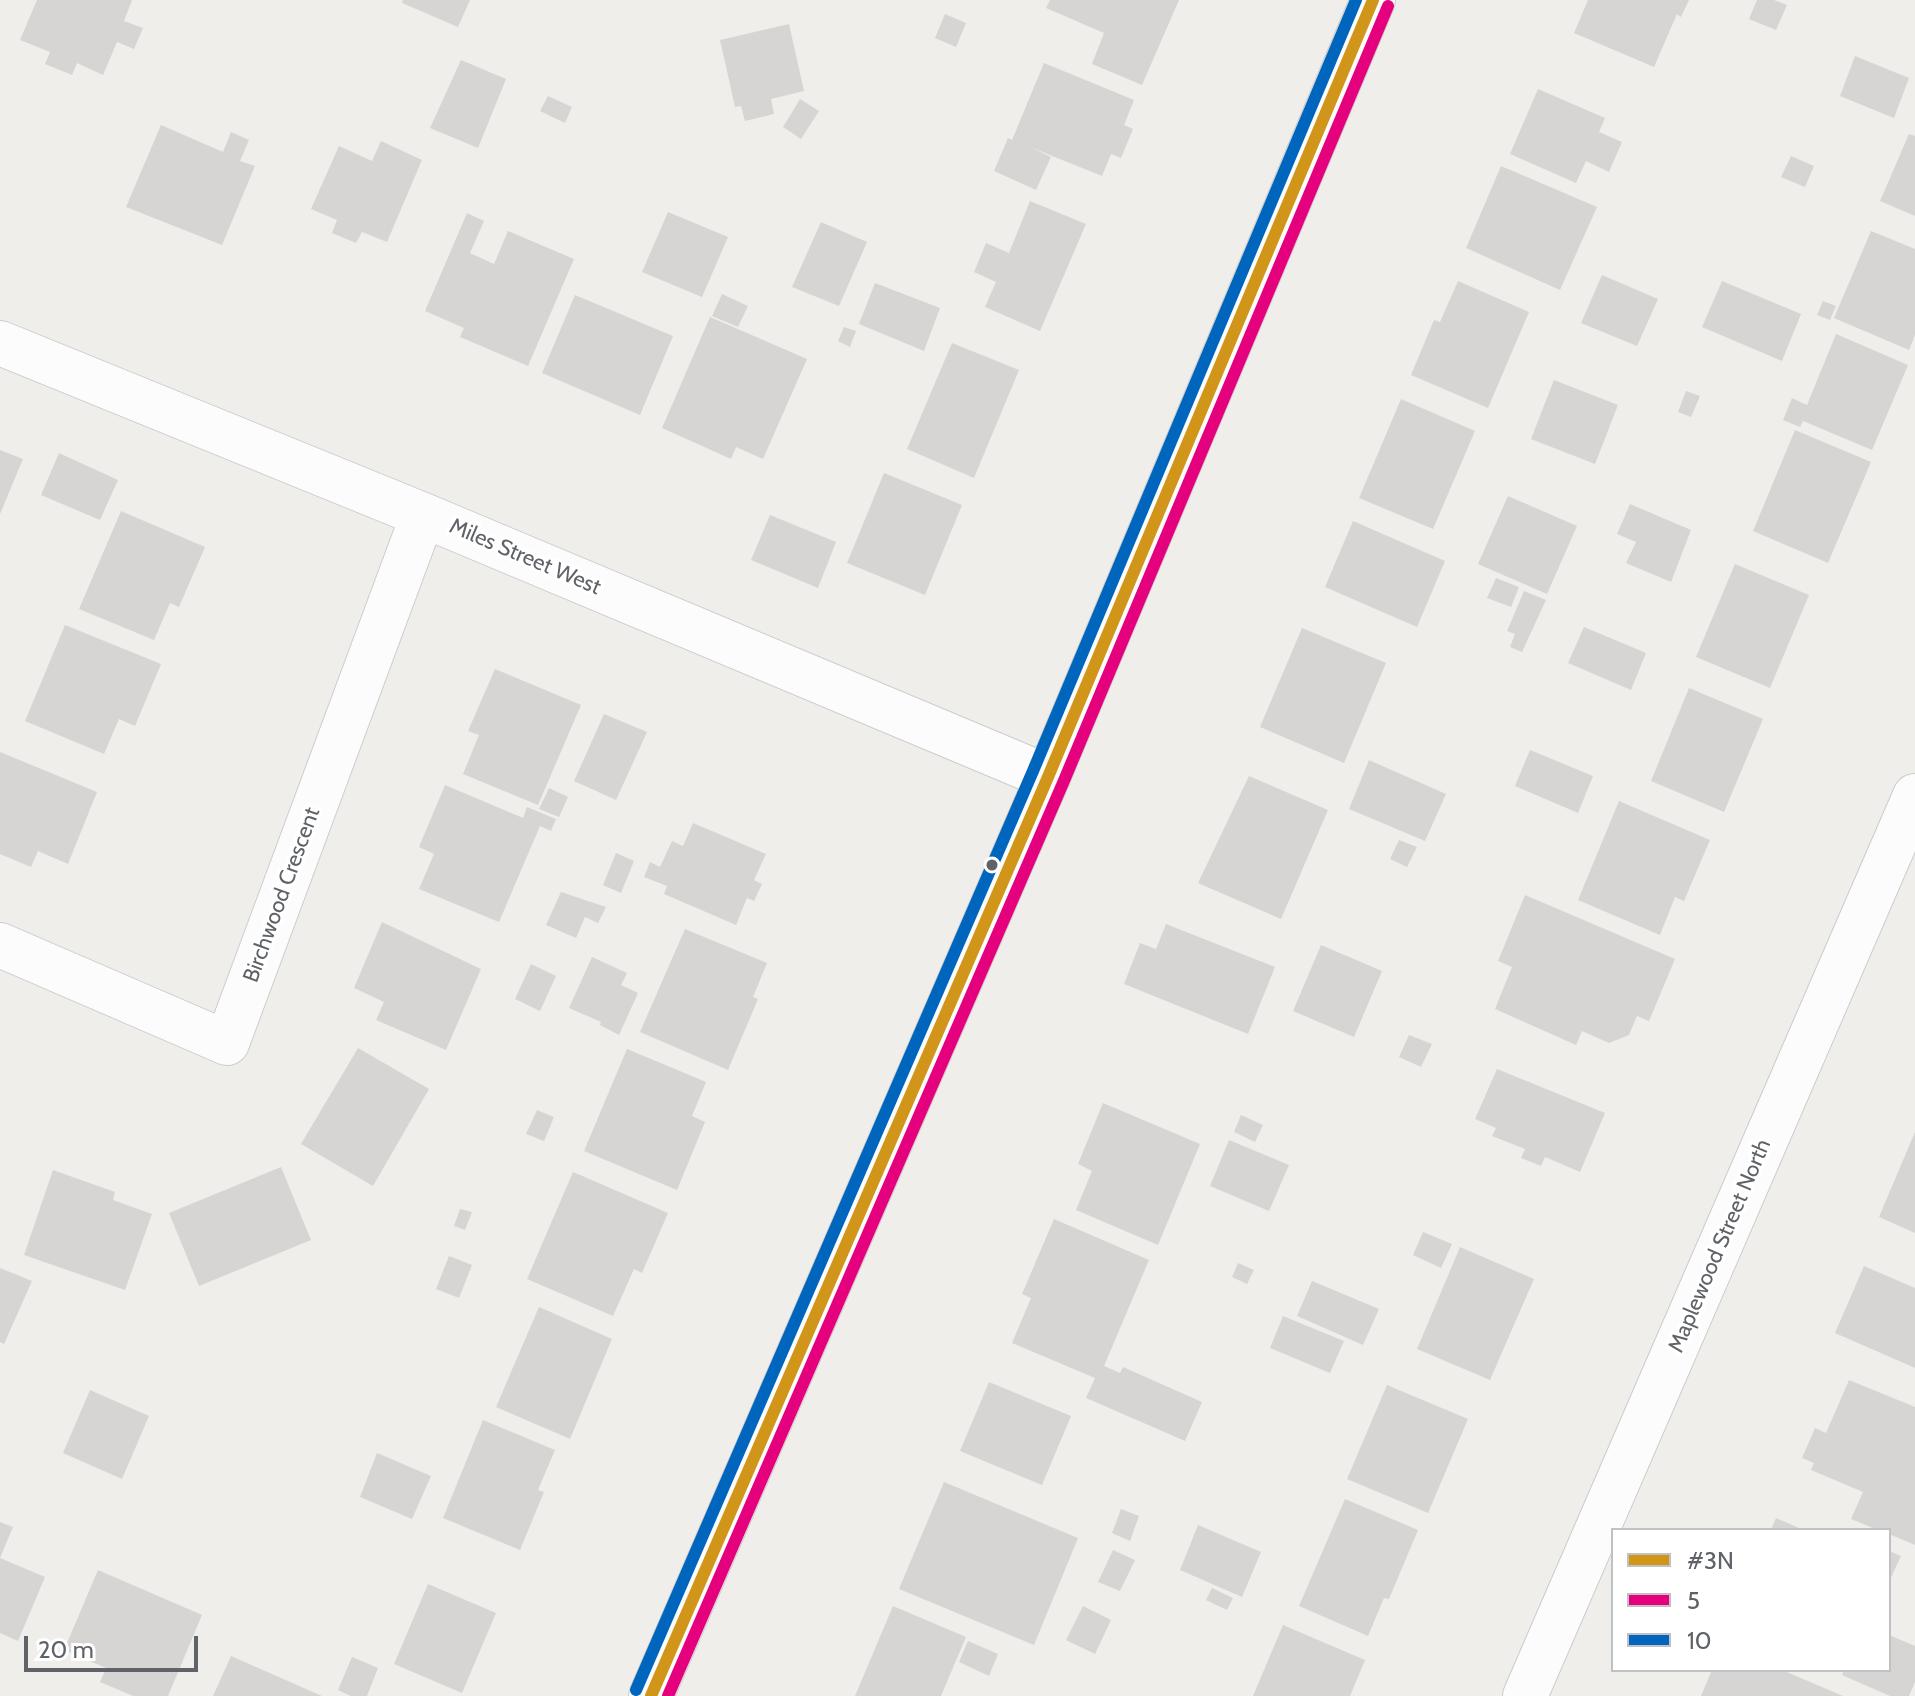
<!DOCTYPE html>
<style>
body{margin:0}
#map{position:relative;width:1915px;height:1696px;overflow:hidden;background:#efeeea;font-family:Cabin,sans-serif}
canvas{display:block}
.legend{position:absolute;left:1611px;top:1528px;width:280px;height:144px;box-sizing:border-box;background:#fff;border:2px solid #bfc1c3;margin:0;padding:10px 14px;list-style:none;font-size:24px;color:#5f6368}
.legend li{display:flex;align-items:center;gap:16px;height:40px}
.legend b{width:40px;border:2px solid #bfc1c3}
.scale{position:absolute;left:24px;top:1636px;width:174px;height:36px;box-sizing:border-box;border:4px solid #5f6368;border-top:0;padding-left:10px;font-size:24px;line-height:28px;white-space:nowrap;color:#5f6368;-webkit-text-stroke:6px #fff;paint-order:stroke}
</style>
<div id="map">
<canvas width="1915" height="1696"></canvas>
<ul class="legend">
<li><b style="height:10px;background:#d1951a"></b>#3N</li>
<li><b style="height:10px;background:#e5007d"></b>5</li>
<li><b style="height:10px;background:#0065bd"></b>10</li>
</ul>
<div class="scale">20 m</div>
</div>
<script>
const ctx = document.querySelector('canvas').getContext('2d');
ctx.lineJoin = 'round';
function fillPath(path, color) { ctx.fillStyle = color; ctx.fill(path, 'evenodd'); }
const toPath = rows => new Path2D(rows.map(r => 'M' + r).join(''));
function strokePath(path, color, width, dash) { ctx.strokeStyle = color; ctx.lineWidth = width; ctx.lineCap = dash ? 'butt' : 'round'; ctx.setLineDash(dash || []); ctx.stroke(path); }
function label(font, color, halo, rows, align = 'center') {
  ctx.font = font + ' Cabin,sans-serif'; ctx.lineWidth = 7; ctx.setLineDash([]); ctx.textBaseline = 'middle'; ctx.strokeStyle = halo; ctx.fillStyle = color; for (const [text, x, y, turn = 0] of rows) {
    ctx.save(); ctx.translate(x, y); ctx.rotate((+turn || 0) * Math.PI / 180); ctx.textAlign = isNaN(turn) ? turn : align; if (halo) ctx.strokeText(text, 0, 0); ctx.fillText(text, 0, 0); ctx.restore();
  }
}
const building = toPath([
 [37,0,132,0,124,21,143,28,134,49,117,42,103,75,77,63,72,75,45,64,50,52,20,40],
 [403,0,470,0,458,27,402,3],
 [1050,0,1179,0,1142,85,1092,64,1104,33,1046,8],
 [1588,0,1689,0,1681,17,1677,14,1654,67,1574,33],
 [1757,0,1774,0,1787,5,1776,30,1749,19],
 [945,14,966,23,956,47,935,38],
 [789,24,804,91,771,99,774,114,745,121,741,106,735,107,720,40],
 [1855,56,1909,78,1894,118,1840,96],
 [461,60,506,79,478,148,430,128],
 [1044,63,1134,100,1124,125,1133,129,1121,158,1111,154,1102,176,1030,147,1051,157,1036,190,994,171,1008,138,1012,140],
 [1538,89,1605,118,1599,132,1622,142,1609,172,1586,161,1576,183,1510,154],
 [548,96,572,107,565,123,540,111],
 [800,99,819,111,801,139,783,127],
 [161,125,223,152,231,132,249,140,240,161,255,166,222,245,126,207],
 [1909,134,1915,136,1915,216,1880,201],
 [381,141,422,160,387,242,362,232,356,243,332,233,337,220,311,209,339,146,372,161],
 [1791,156,1814,166,1805,187,1781,177],
 [1501,166,1597,207,1560,290,1466,248],
 [1030,201,1086,224,1040,331,985,307,996,282,974,272,986,243,1009,253],
 [668,212,728,237,702,297,642,272],
 [467,213,484,221,470,253,494,264,508,231,574,259,528,366,460,337,464,328,425,311],
 [821,222,867,242,839,306,792,287],
 [1871,231,1915,249,1915,335,1909,350,1834,318],
 [1602,275,1658,299,1637,346,1581,323],
 [1458,281,1529,312,1488,408,1411,375,1434,320,1440,322],
 [1722,281,1801,314,1782,361,1702,327],
 [875,283,940,308,924,351,859,324],
 [722,294,748,306,738,327,712,316],
 [575,295,673,336,640,415,542,373],
 [1823,301,1836,306,1830,320,1817,315],
 [710,317,807,359,763,459,736,447,731,459,662,428],
 [844,327,856,331,850,347,838,341],
 [1836,334,1908,365,1872,450,1803,421,1800,427,1783,420,1792,398,1807,405],
 [952,343,1019,370,974,478,907,449],
 [1554,380,1618,405,1595,464,1531,439],
 [1686,391,1700,396,1691,417,1678,412],
 [1401,399,1475,431,1433,529,1359,498],
 [1795,430,1871,462,1828,563,1753,531],
 [0,450,23,459,0,514],
 [59,453,118,480,100,520,41,495],
 [884,473,962,505,925,595,847,563],
 [1508,496,1577,526,1547,594,1478,564],
 [1630,504,1691,530,1671,582,1626,563,1636,542,1617,534],
 [121,511,205,547,179,607,170,603,154,640,79,609],
 [770,515,836,542,818,588,751,560],
 [1353,521,1445,561,1417,627,1325,587],
 [1735,564,1809,595,1770,688,1696,657],
 [1496,578,1519,587,1511,607,1487,598],
 [1524,591,1546,600,1522,652,1510,647,1515,634,1507,631],
 [65,625,161,664,135,726,119,719,104,754,25,721],
 [1584,627,1646,653,1631,690,1568,663],
 [1302,628,1386,663,1344,763,1260,727],
 [495,669,581,705,538,805,463,774,479,735,468,731],
 [1689,688,1763,719,1724,812,1651,781],
 [604,714,647,732,616,800,574,781],
 [1530,750,1593,776,1578,813,1515,786],
 [0,752,97,792,68,864,38,851,31,867,0,854],
 [1369,760,1446,794,1425,841,1349,809],
 [1249,776,1328,810,1281,919,1198,883],
 [445,785,523,818,527,807,556,819,551,831,540,826,499,922,419,889,434,854,419,847],
 [549,788,568,797,559,817,539,809],
 [1619,801,1710,840,1684,901,1675,897,1660,935,1578,900],
 [693,823,766,854,754,880,762,884,754,901,747,898,736,925,664,894,667,886,644,877,650,862,660,867,672,841,683,846],
 [1399,840,1417,847,1407,867,1390,859],
 [616,853,634,861,621,893,603,885],
 [561,892,606,907,598,923,585,917,576,938,546,925],
 [1525,895,1675,959,1649,1021,1637,1016,1629,1035,1609,1043,1582,1031,1576,1045,1495,1009,1512,967,1498,961],
 [382,922,481,969,446,1050,376,1020,384,1002,354,988],
 [1166,924,1275,967,1248,1034,1124,984,1140,943,1156,949],
 [685,929,767,963,753,997,758,999,728,1070,640,1032],
 [1321,945,1382,971,1354,1037,1293,1011],
 [592,957,627,973,621,985,638,993,619,1035,600,1025,601,1022,569,1008],
 [531,964,556,976,540,1011,515,999],
 [1409,1035,1432,1044,1421,1067,1399,1057],
 [358,1048,429,1089,373,1186,301,1144],
 [627,1049,706,1082,692,1116,705,1122,677,1190,584,1151],
 [1497,1069,1605,1113,1580,1172,1545,1157,1541,1166,1521,1158,1525,1149,1492,1136,1496,1128,1475,1119],
 [1103,1103,1200,1144,1158,1245,1076,1210,1092,1171,1078,1164],
 [537,1110,554,1117,544,1141,526,1134],
 [1241,1115,1263,1125,1255,1142,1234,1132],
 [1915,1132,1915,1233,1879,1217],
 [1229,1140,1289,1165,1269,1211,1210,1186],
 [281,1167,311,1240,199,1286,169,1213],
 [53,1170,115,1192,113,1200,152,1214,125,1290,24,1255],
 [573,1172,668,1213,642,1273,634,1269,613,1316,527,1279],
 [460,1209,472,1212,465,1230,454,1226],
 [1054,1219,1149,1260,1104,1366,1120,1373,1123,1367,1202,1402,1185,1441,1086,1398,1095,1378,1012,1343,1031,1298,1022,1294],
 [1423,1232,1452,1244,1441,1268,1413,1255],
 [1460,1247,1534,1279,1490,1380,1417,1349],
 [449,1256,472,1265,459,1298,436,1289],
 [1238,1263,1254,1270,1247,1284,1232,1277],
 [1864,1266,1915,1288,1915,1368,1835,1333],
 [0,1268,32,1281,4,1344,0,1342],
 [1312,1281,1379,1309,1363,1345,1297,1316],
 [539,1307,612,1339,570,1439,496,1407],
 [1283,1316,1344,1341,1330,1373,1270,1348],
 [1849,1380,1915,1407,1915,1545,1889,1534,1889,1530,1878,1530,1851,1519,1863,1492,1811,1470,1814,1463,1802,1458,1815,1428,1826,1433],
 [989,1382,1071,1416,1042,1485,960,1451],
 [1387,1385,1468,1419,1428,1513,1347,1479],
 [90,1390,149,1416,122,1479,63,1453],
 [483,1420,555,1450,538,1490,544,1492,520,1550,443,1518],
 [377,1453,431,1476,412,1519,360,1497],
 [944,1482,1078,1538,1034,1645,899,1589],
 [1345,1499,1418,1530,1389,1599,1384,1598,1368,1636,1299,1606],
 [1121,1509,1139,1516,1130,1541,1112,1533],
 [1776,1518,1804,1530,1771,1530],
 [0,1522,13,1527,0,1558],
 [1198,1525,1261,1552,1242,1597,1180,1570],
 [1113,1550,1135,1560,1120,1591,1098,1582],
 [1889,1551,1901,1556,1889,1582],
 [0,1558,45,1577,18,1641,0,1633],
 [98,1570,202,1615,168,1696,133,1696,100,1682,106,1668,64,1650],
 [428,1584,496,1613,462,1693,394,1664],
 [1212,1588,1233,1598,1227,1610,1206,1600],
 [893,1606,966,1637,941,1696,855,1696],
 [1083,1606,1111,1620,1095,1654,1066,1640],
 [1283,1625,1365,1660,1350,1696,1253,1696],
 [1889,1635,1915,1646,1915,1682,1909,1696,1890,1696,1842,1675,1844,1670,1889,1670],
 [968,1641,998,1654,989,1676,959,1662],
 [231,1656,322,1696,213,1696],
 [352,1657,378,1668,367,1696,351,1696,338,1690],
 [1712,1670,1782,1670,1843,1696,1701,1696]
]);
const minor = toPath([
 [0,343,423,515,1048,777],
 [0,945,227,1043,423,515],
 [1525,1696,1915,796]
]);
const secondary = toPath([
 [651,1696,1048,777,1373,0]
]);
const bus1 = toPath([
 [651,1696,1048,777,1373,0]
]);
const bus2 = toPath([
 [668,1696,1063,783,1388,6]
]);
const bus3 = toPath([
 [636,1690,1033,771,1356,0]
]);
const markers = [
 [992,865,7,"#5f6368"]
];
const streetNames = [
 ["Miles Street West",525,557,23],
 ["Birchwood Crescent",282,895,-70],
 ["Maplewood Street North",1720,1246,-67]
];
fillPath(building, '#d6d5d3');
strokePath(minor, '#cbcccc', 46);
strokePath(secondary, '#cacacb', 46);
strokePath(minor, '#fdfcfc', 44);
strokePath(secondary, '#fdfcfc', 44);
strokePath(bus1, '#d1951a', 12);
strokePath(bus2, '#e5007d', 12);
strokePath(bus3, '#0065bd', 12);
for (const [x, y, r, color] of markers) { const dot = new Path2D(); dot.arc(x, y, r, 0, 2 * Math.PI); ctx.fillStyle = color; ctx.fill(dot); strokePath(dot, '#fff', 3); }
label('22px', '#5f6368', '#fff', streetNames);
</script>
